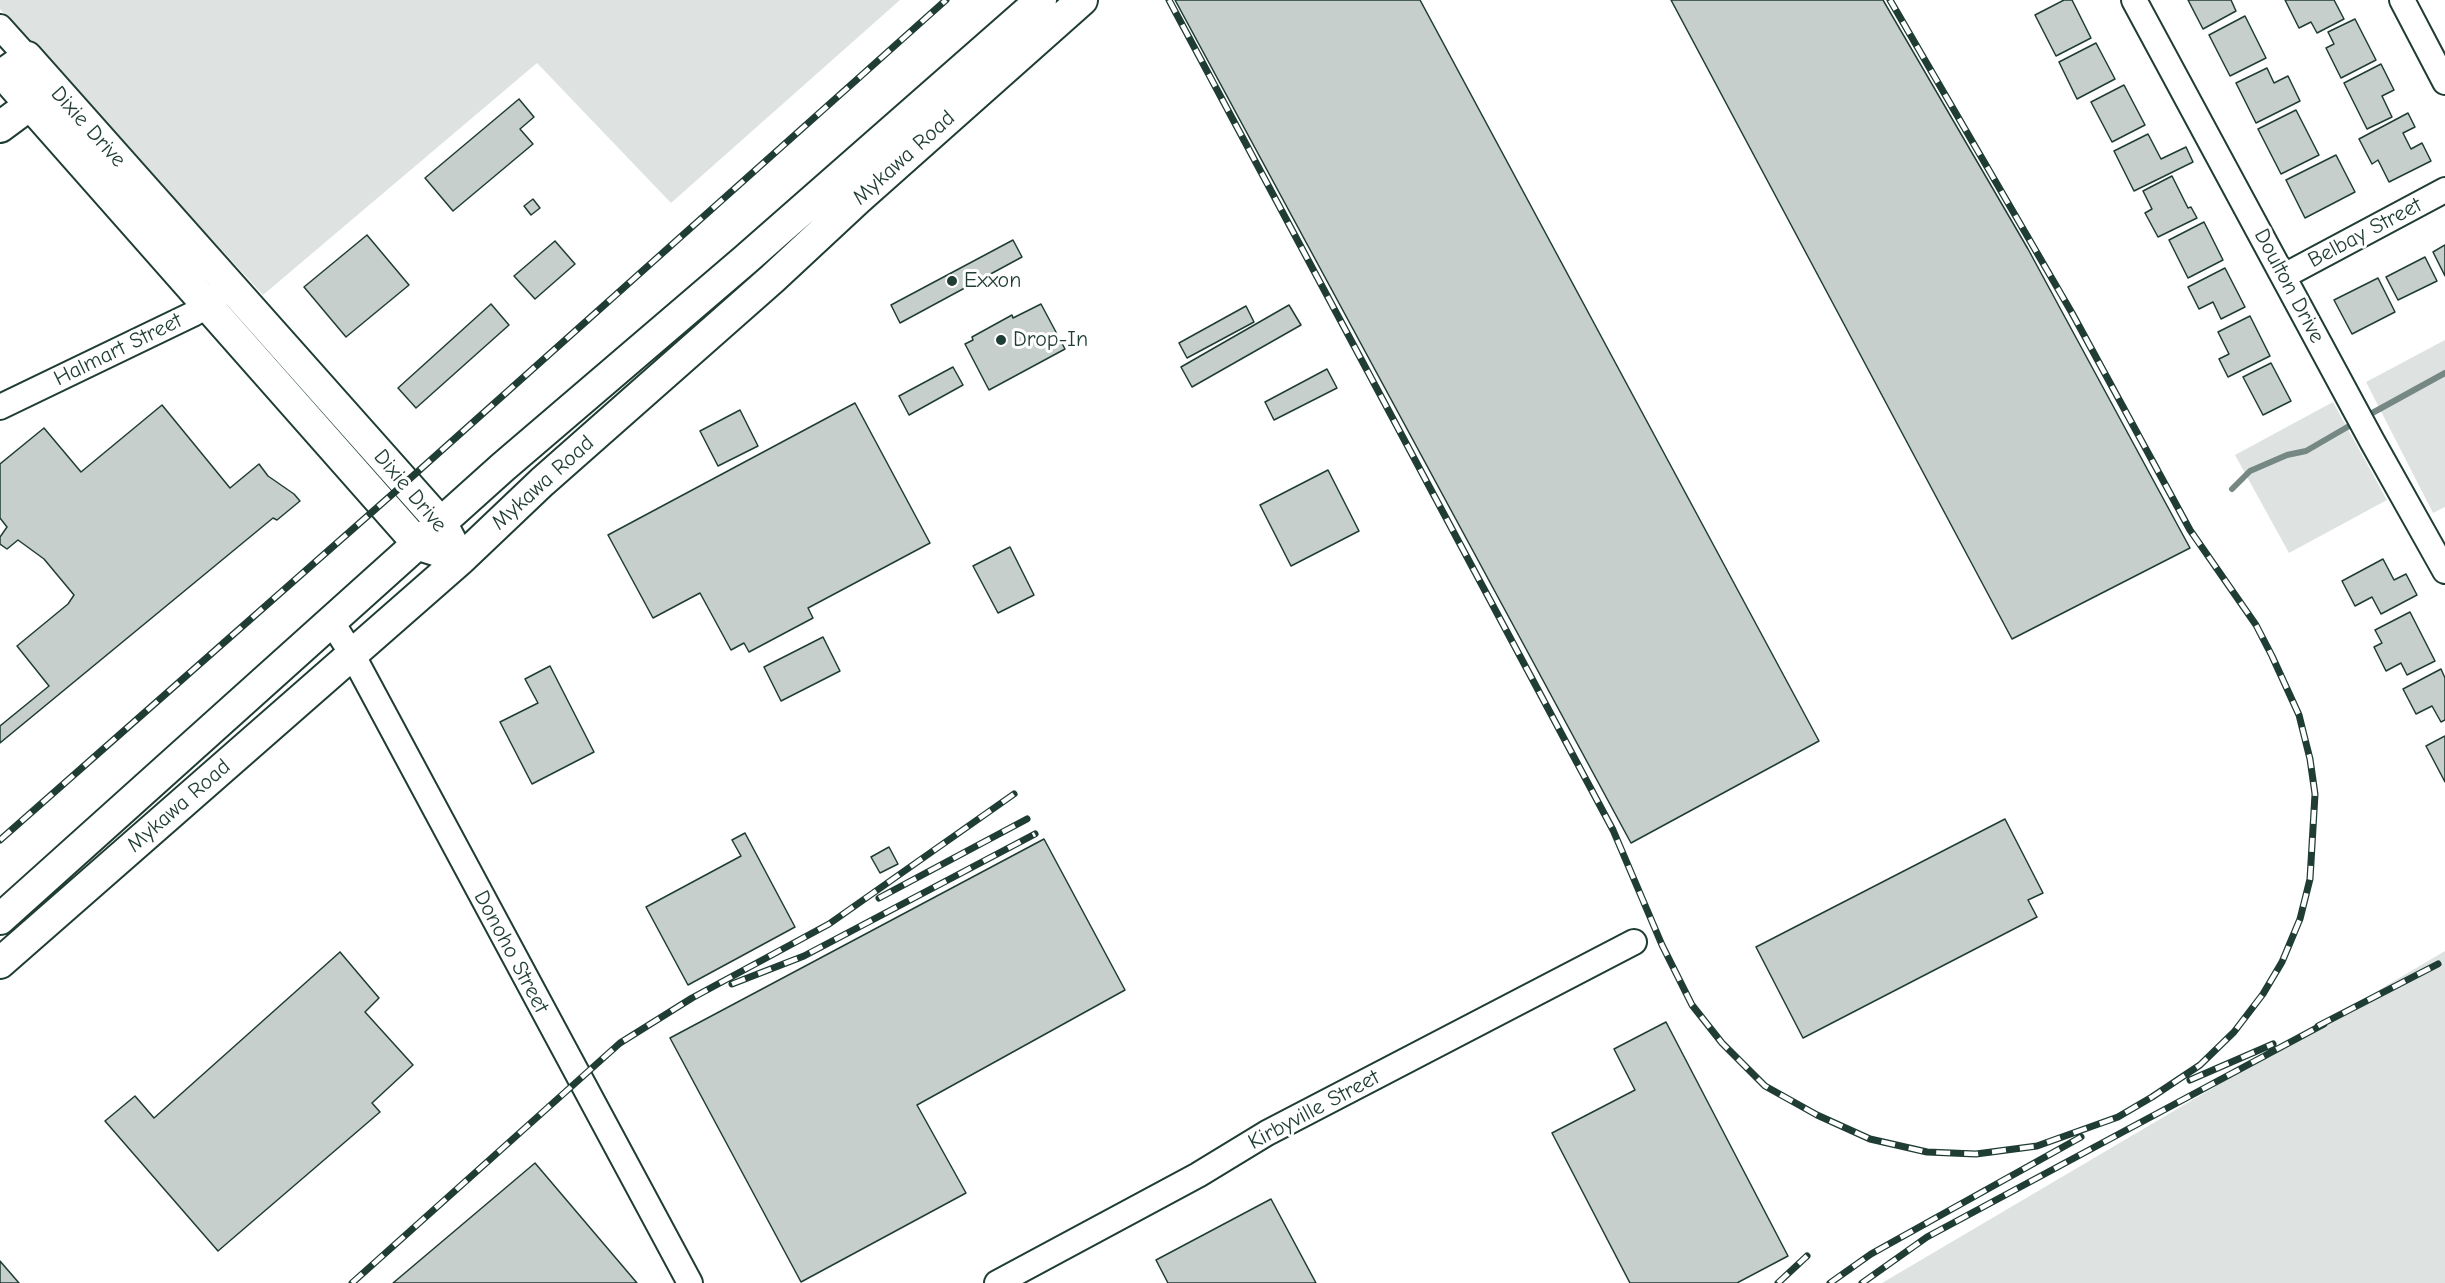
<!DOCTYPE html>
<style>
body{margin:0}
canvas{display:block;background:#fff}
</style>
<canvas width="2445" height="1283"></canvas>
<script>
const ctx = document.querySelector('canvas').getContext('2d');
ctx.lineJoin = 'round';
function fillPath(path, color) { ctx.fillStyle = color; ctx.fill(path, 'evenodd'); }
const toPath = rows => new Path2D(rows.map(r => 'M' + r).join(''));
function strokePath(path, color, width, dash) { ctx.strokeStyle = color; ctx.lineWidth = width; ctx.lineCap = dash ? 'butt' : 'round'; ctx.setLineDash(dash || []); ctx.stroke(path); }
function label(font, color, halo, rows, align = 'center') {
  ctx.font = font + ' "Comic Neue",sans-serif'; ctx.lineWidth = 6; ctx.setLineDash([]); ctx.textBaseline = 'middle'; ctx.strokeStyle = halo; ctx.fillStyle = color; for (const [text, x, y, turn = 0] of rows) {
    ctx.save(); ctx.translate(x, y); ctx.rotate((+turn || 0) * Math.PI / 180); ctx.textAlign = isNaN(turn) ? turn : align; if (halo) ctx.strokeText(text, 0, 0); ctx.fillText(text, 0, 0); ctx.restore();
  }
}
const green = toPath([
 [0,0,900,0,671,203,537,63,263,295,0,9],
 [2445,340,2445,507,2433,513,2366,382],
 [2333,402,2387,500,2289,553,2235,455],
 [2445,951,2445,1283,1882,1283]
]);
const stream = toPath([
 [2365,417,2445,373],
 [2232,489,2250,471,2287,455,2306,451,2356,422]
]);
const building = toPath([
 [1175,0,1420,0,1819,741,1631,843,1175,0],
 [1671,0,1883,0,2028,249,2190,548,2012,639,1671,0],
 [2064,0,2072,0,2091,38,2056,56,2035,15,2064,0],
 [2188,0,2231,0,2236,11,2203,29,2188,0],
 [2285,0,2334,0,2344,19,2317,33,2311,22,2299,28,2285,0],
 [2245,16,2266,58,2230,76,2209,35,2245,16],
 [2355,19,2376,60,2341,78,2326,48,2334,44,2328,32,2355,19],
 [2096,43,2115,79,2077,99,2059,62,2096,43],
 [2381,64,2394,90,2382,96,2392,117,2367,129,2344,83,2381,64],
 [2267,68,2274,83,2288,76,2300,101,2256,123,2236,83,2267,68],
 [2124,85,2145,125,2112,142,2091,102,2124,85],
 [519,99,534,117,520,129,533,144,453,211,425,178,519,99],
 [2296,110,2319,155,2281,174,2258,129,2296,110],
 [2408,113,2415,127,2403,133,2411,149,2422,143,2431,161,2389,182,2378,160,2372,164,2359,139,2408,113],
 [2148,134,2161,159,2186,147,2193,162,2134,191,2114,151,2148,134],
 [2336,155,2355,192,2305,218,2286,180,2336,155],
 [2172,176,2188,208,2191,207,2197,218,2158,237,2145,213,2152,209,2143,191,2172,176],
 [533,199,540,208,531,215,524,206,533,199],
 [2204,222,2223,260,2188,278,2169,240,2204,222],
 [367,235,409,285,346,337,304,287,367,235],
 [1013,240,1022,257,900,323,891,305,1013,240],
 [555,241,575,264,535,299,514,276,555,241],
 [2445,245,2445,276,2433,252,2445,245],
 [2425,257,2437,281,2398,300,2386,277,2425,257],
 [2225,268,2245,307,2221,319,2213,302,2199,309,2188,287,2225,268],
 [2378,278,2395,312,2352,334,2334,300,2378,278],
 [491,304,509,325,416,408,398,388,491,304],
 [1041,304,1065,349,989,390,965,344,973,340,972,337,1012,315,1013,318,1041,304],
 [1289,305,1301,325,1192,387,1181,367,1289,305],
 [1246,306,1254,322,1187,358,1179,343,1246,306],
 [2250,316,2270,356,2228,377,2219,359,2229,354,2218,332,2250,316],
 [2271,363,2291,401,2263,415,2243,377,2271,363],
 [953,367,963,385,909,415,899,396,953,367],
 [1327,369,1337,388,1274,420,1265,402,1327,369],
 [855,403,930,543,808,608,813,618,749,652,744,643,731,650,700,593,653,618,608,535,855,403],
 [162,405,230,488,259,464,268,476,294,494,300,501,277,520,273,518,0,743,0,726,49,686,17,646,68,604,74,595,44,559,18,540,7,549,0,544,0,537,7,527,0,518,0,464,44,428,81,472,162,405],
 [740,410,758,446,718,466,700,431,740,410],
 [1328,470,1359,531,1291,566,1260,505,1328,470],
 [1010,547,1034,595,998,613,973,566,1010,547],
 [2383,559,2394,580,2406,574,2417,595,2381,614,2372,597,2355,606,2342,581,2383,559],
 [2410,612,2435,661,2407,675,2401,663,2386,671,2374,647,2382,643,2375,630,2410,612],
 [823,637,840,671,781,701,764,667,823,637],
 [550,666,594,752,532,784,500,722,538,703,525,679,550,666],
 [2441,669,2445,678,2445,720,2441,722,2432,706,2416,714,2403,689,2441,669],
 [2445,736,2445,782,2426,746,2445,736],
 [2005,819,2043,893,2028,900,2037,917,1803,1038,1756,947,2005,819],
 [745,833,795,927,688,985,646,907,741,856,732,840,745,833],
 [1044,839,1125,990,917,1105,966,1193,801,1282,670,1038,1044,839],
 [889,847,898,864,880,873,871,857,889,847],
 [340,952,379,998,365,1012,413,1065,372,1103,380,1112,218,1251,105,1121,135,1096,154,1118,340,952],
 [1666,1022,1788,1256,1737,1283,1630,1283,1552,1133,1635,1090,1614,1049,1666,1022],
 [535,1163,637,1283,393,1283,535,1163],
 [1271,1199,1316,1283,1168,1283,1156,1260,1271,1199],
 [0,1261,19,1283,0,1283,0,1261]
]);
const minor = toPath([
 [2134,0,2372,441,2445,571],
 [2402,0,2445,82],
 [0,27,27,57],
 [2284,276,2445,190],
 [0,407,193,314,209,304,219,295],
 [331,621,352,654,690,1283],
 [997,1283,1198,1175,1267,1133,1634,942]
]);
const major = toPath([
 [3,74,419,545,438,551],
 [0,76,27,57,442,524,451,541],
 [0,127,46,93],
 [0,919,503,467,745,260,1041,0],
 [0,963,461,559,542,482,772,279,858,199,1082,0]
]);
const rail = toPath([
 [1169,0,1613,830,1662,945,1692,1005,1722,1043,1765,1086,1817,1115,1870,1139,1927,1152,1976,1154,2037,1146,2118,1117,2152,1097,2200,1065,2234,1032,2263,994,2282,962,2300,919,2310,879,2315,794,2310,759,2299,715,2272,656,2256,625,2190,530,2072,313,1890,0],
 [0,840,405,483,946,0],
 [879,898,1027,819],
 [732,984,804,956,1035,834],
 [2318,1026,2438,964],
 [2190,1080,2273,1044],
 [352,1283,620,1043,692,998,829,924,1014,794],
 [1778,1283,1807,1256],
 [1830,1283,1871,1254,2081,1137],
 [1862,1283,1927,1237,2324,1024]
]);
const markers = [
 [952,281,6,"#1f3d34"],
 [1001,340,6,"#1f3d34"]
];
const streetNames = [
 ["Dixie Drive",88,127,48],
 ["Mykawa Road",904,158,-42],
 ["Belbay Street",2365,233,-28],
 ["Doulton Drive",2289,286,62],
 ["Halmart Street",118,350,-26],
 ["Mykawa Road",543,483,-42],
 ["Dixie Drive",410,491,50],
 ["Mykawa Road",179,806,-41],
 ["Donoho Street",511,952,62],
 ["Kirbyville Street",1314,1110,-28]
];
const poiNames = [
 ["Exxon",964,281],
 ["Drop-In",1013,340]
];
fillPath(green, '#dee3e2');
strokePath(stream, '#758883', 6);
fillPath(building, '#c7cfcc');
strokePath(building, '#1f3d34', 1.5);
strokePath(minor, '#1f3d34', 28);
strokePath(major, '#1f3d34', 34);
strokePath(minor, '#fff', 24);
strokePath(major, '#fff', 30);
strokePath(rail, '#1f3d34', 7);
strokePath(rail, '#fff', 4.5, [14]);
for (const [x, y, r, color] of markers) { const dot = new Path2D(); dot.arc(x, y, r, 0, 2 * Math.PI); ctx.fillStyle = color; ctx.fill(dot); strokePath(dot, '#fff', 2); }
label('22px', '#1f3d34', '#fff', streetNames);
label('22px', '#1f3d34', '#fff', poiNames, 'left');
</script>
